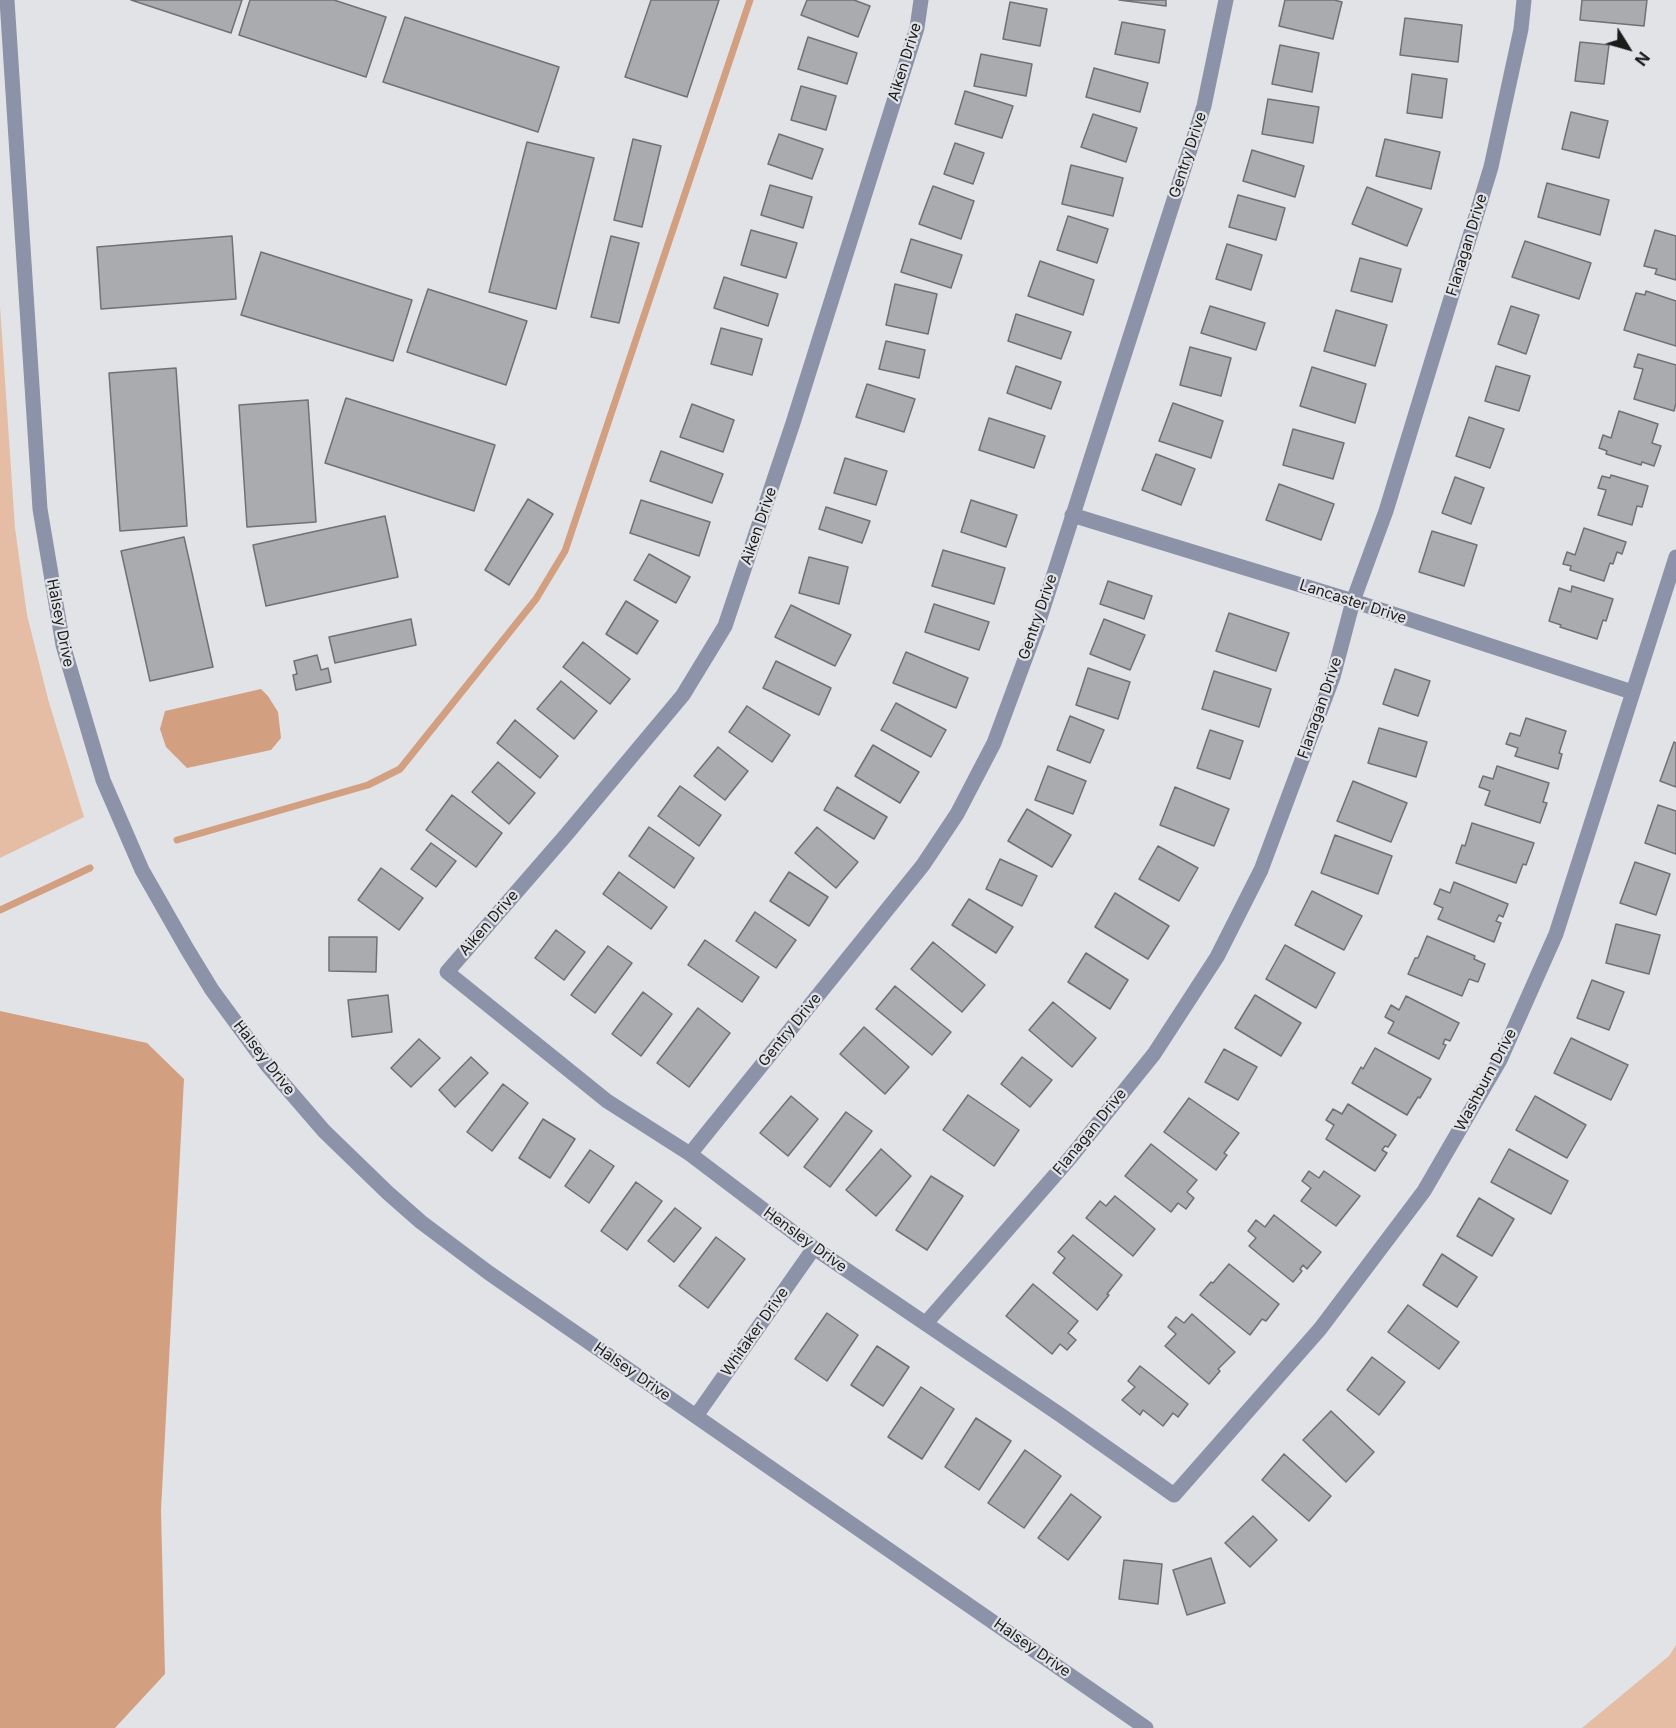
<!DOCTYPE html>
<style>
body{margin:0}
#map{position:relative;width:1676px;height:1728px;overflow:hidden;background:#e2e3e7;font-family:Inter,sans-serif}
canvas{display:block}
.north{position:absolute;left:1598px;top:18px;width:60px;height:60px;-webkit-text-stroke:4px #e2e3e7;paint-order:stroke;rotate:127deg;font-size:16px;font-weight:700;line-height:24px;text-align:center;color:#1b1b1c}
.north::after{content:'';display:block;margin:auto;width:21px;height:27px;background:#1b1b1c;clip-path:polygon(50% 0,100% 100%,50% 72%,0 100%)}
</style>
<div id="map">
<canvas width="1676" height="1728"></canvas>
<div class="north">N</div>
</div>
<script>
const ctx = document.querySelector('canvas').getContext('2d');
ctx.lineJoin = 'round';
function fillPath(path, color) { ctx.fillStyle = color; ctx.fill(path, 'evenodd'); }
const toPath = rows => new Path2D(rows.map(r => 'M' + r).join(''));
function strokePath(path, color, width, dash) { ctx.strokeStyle = color; ctx.lineWidth = width; ctx.lineCap = dash ? 'butt' : 'round'; ctx.setLineDash(dash || []); ctx.stroke(path); }
function label(font, color, halo, rows, align = 'center') {
  ctx.font = font + ' Inter,sans-serif'; ctx.lineWidth = 4.5; ctx.setLineDash([]); ctx.textBaseline = 'middle'; ctx.strokeStyle = halo; ctx.fillStyle = color; for (const [text, x, y, turn = 0] of rows) {
    ctx.save(); ctx.translate(x, y); ctx.rotate((+turn || 0) * Math.PI / 180); ctx.textAlign = isNaN(turn) ? turn : align; if (halo) ctx.strokeText(text, 0, 0); ctx.fillText(text, 0, 0); ctx.restore();
  }
}
const green = toPath([
 [0,306,15,528,27,615,48,699,84,817,0,858],
 [1676,1645,1676,1728,1582,1728,1669,1656]
]);
const water = toPath([
 [261,689,268,696,278,712,281,738,271,750,187,768,166,747,160,729,165,711],
 [0,1011,147,1043,184,1079,161,1510,165,1674,115,1728,0,1728]
]);
const stream = toPath([
 [177,840,368,785,400,769,536,599,565,551,750,0],
 [0,910,90,868]
]);
const building = toPath([
 [131,0,242,0,231,33,131,0],
 [250,0,334,0,386,17,366,77,239,35,250,0],
 [651,0,719,0,687,97,625,77,651,0],
 [807,0,854,0,870,6,858,37,801,15,807,0],
 [1119,0,1166,0,1166,6,1119,0],
 [1285,0,1334,0,1342,2,1333,39,1279,26,1285,0],
 [1582,0,1647,0,1644,26,1580,20,1582,0],
 [1010,2,1047,9,1040,46,1003,39,1010,2],
 [405,17,559,67,538,132,383,82,405,17],
 [1405,18,1462,25,1458,62,1400,55,1405,18],
 [1122,22,1165,30,1159,63,1115,54,1122,22],
 [808,37,857,53,847,84,798,69,808,37],
 [1580,42,1609,45,1604,84,1575,81,1580,42],
 [1280,45,1319,53,1312,92,1272,84,1280,45],
 [981,54,1032,64,1026,96,974,86,981,54],
 [1094,68,1148,83,1140,112,1086,97,1094,68],
 [1412,74,1447,79,1442,118,1407,113,1412,74],
 [801,86,836,96,826,130,791,120,801,86],
 [965,91,1013,106,1002,138,955,124,965,91],
 [1268,99,1319,107,1313,143,1262,134,1268,99],
 [1571,112,1608,121,1599,158,1562,149,1571,112],
 [1093,114,1137,128,1126,162,1081,147,1093,114],
 [779,134,823,149,812,179,768,164,779,134],
 [633,139,661,146,642,227,614,220,633,139],
 [1385,139,1440,152,1431,189,1376,176,1385,139],
 [527,142,594,158,556,309,489,292,527,142],
 [955,143,984,153,973,184,944,174,955,143],
 [1252,150,1304,166,1295,197,1243,181,1252,150],
 [1071,165,1123,178,1113,216,1062,204,1071,165],
 [1547,183,1609,200,1600,235,1538,217,1547,183],
 [770,185,812,197,803,228,761,215,770,185],
 [933,186,974,201,961,239,919,224,933,186],
 [1367,187,1422,209,1407,246,1352,224,1367,187],
 [1238,195,1285,208,1276,240,1229,227,1238,195],
 [1068,216,1108,229,1097,263,1057,250,1068,216],
 [751,230,797,243,786,278,741,265,751,230],
 [1655,230,1676,236,1676,280,1655,274,1657,269,1644,266,1655,230],
 [232,236,236,299,101,309,97,247,232,236],
 [611,236,639,243,619,323,591,317,611,236],
 [911,239,962,255,951,288,901,272,911,239],
 [1525,241,1591,263,1579,299,1512,277,1525,241],
 [1227,244,1262,255,1251,290,1216,279,1227,244],
 [261,252,412,300,393,361,241,315,261,252],
 [1360,258,1401,269,1392,302,1351,291,1360,258],
 [1040,261,1094,280,1083,315,1028,296,1040,261],
 [724,277,778,294,768,326,714,308,724,277],
 [895,284,937,294,928,334,886,325,895,284],
 [428,289,527,321,506,385,407,352,428,289],
 [1646,291,1676,301,1676,346,1624,330,1636,293,1645,295,1646,291],
 [1210,306,1265,323,1256,350,1201,333,1210,306],
 [1511,306,1539,315,1526,354,1498,344,1511,306],
 [1336,310,1387,325,1375,366,1324,351,1336,310],
 [1016,314,1071,332,1061,359,1008,341,1016,314],
 [721,328,762,339,752,375,711,364,721,328],
 [886,341,925,350,919,378,879,369,886,341],
 [1190,347,1231,358,1221,396,1180,385,1190,347],
 [1638,354,1676,365,1676,403,1674,411,1634,399,1643,369,1634,367,1638,354],
 [1016,366,1061,382,1051,409,1007,393,1016,366],
 [1496,366,1530,376,1519,411,1485,401,1496,366],
 [1312,367,1366,384,1355,423,1300,406,1312,367],
 [176,368,187,526,120,531,109,373,176,368],
 [867,384,915,399,904,432,856,417,867,384],
 [346,398,495,445,474,511,325,463,346,398],
 [308,400,316,522,247,527,239,405,308,400],
 [1173,403,1223,421,1211,458,1159,441,1173,403],
 [692,404,734,420,723,452,680,437,692,404],
 [1619,411,1658,424,1652,443,1661,446,1654,466,1642,462,1641,465,1606,454,1607,451,1599,448,1603,435,1611,438,1619,411],
 [1469,417,1504,429,1490,468,1456,456,1469,417],
 [989,418,1045,436,1034,468,979,450,989,418],
 [1293,429,1344,443,1333,479,1283,465,1293,429],
 [661,451,723,474,712,503,650,481,661,451],
 [1156,454,1195,469,1181,505,1142,490,1156,454],
 [845,458,887,471,876,505,834,493,845,458],
 [1611,475,1648,486,1642,507,1637,506,1632,525,1598,515,1606,490,1598,488,1602,476,1610,478,1611,475],
 [1455,477,1484,488,1471,524,1442,513,1455,477],
 [1279,484,1334,504,1321,540,1266,520,1279,484],
 [528,499,553,514,509,585,485,570,528,499],
 [641,500,710,522,699,556,630,533,641,500],
 [971,500,1017,515,1006,547,961,532,971,500],
 [826,507,870,521,862,543,819,529,826,507],
 [385,516,398,577,266,606,253,545,385,516],
 [1584,528,1626,542,1622,554,1617,552,1613,564,1610,563,1604,581,1570,570,1571,566,1563,564,1567,552,1575,555,1584,528],
 [1432,531,1477,545,1464,586,1419,572,1432,531],
 [184,537,213,667,150,681,121,551,184,537],
 [943,550,1005,568,994,604,932,586,943,550],
 [649,554,690,577,676,603,634,580,649,554],
 [809,557,848,567,839,604,799,593,809,557],
 [1108,581,1152,596,1144,619,1100,604,1108,581],
 [1572,586,1613,599,1606,621,1603,620,1597,639,1560,627,1561,625,1549,621,1559,588,1571,592,1572,586],
 [626,601,658,621,637,654,606,634,626,601],
 [934,604,989,622,979,650,925,632,934,604],
 [791,605,851,635,835,666,775,637,791,605],
 [1229,613,1289,633,1276,671,1216,651,1229,613],
 [411,619,416,645,335,663,329,637,411,619],
 [1104,619,1145,635,1130,670,1090,654,1104,619],
 [583,642,630,679,610,704,563,667,583,642],
 [906,652,968,678,956,708,893,683,906,652],
 [317,655,321,670,328,668,331,682,296,690,293,675,297,674,294,661,317,655],
 [776,661,831,688,819,715,763,688,776,661],
 [1088,668,1130,682,1118,719,1076,705,1088,668],
 [1395,669,1430,681,1418,716,1383,704,1395,669],
 [1214,671,1271,689,1259,727,1202,709,1214,671],
 [561,681,597,711,574,739,537,709,561,681],
 [896,703,946,730,931,757,881,730,896,703],
 [747,706,790,735,772,762,729,732,747,706],
 [1070,716,1104,730,1090,763,1057,750,1070,716],
 [1526,718,1566,731,1559,753,1562,754,1558,769,1515,756,1518,748,1506,744,1510,733,1520,736,1526,718],
 [515,720,558,756,540,778,497,743,515,720],
 [1379,728,1427,742,1416,777,1368,763,1379,728],
 [1210,730,1243,741,1230,779,1197,768,1210,730],
 [1674,742,1676,743,1676,787,1660,781,1674,742],
 [873,745,919,772,900,803,855,776,873,745],
 [718,747,748,771,725,800,694,776,718,747],
 [498,762,535,793,509,824,472,792,498,762],
 [1048,766,1086,781,1073,814,1035,800,1048,766],
 [1497,766,1549,783,1543,802,1547,803,1540,823,1485,805,1490,791,1479,787,1483,776,1493,779,1497,766],
 [1353,781,1407,803,1391,842,1337,821,1353,781],
 [680,786,721,815,699,846,658,816,680,786],
 [837,787,887,817,874,839,824,810,837,787],
 [1175,787,1229,809,1214,846,1160,825,1175,787],
 [452,795,502,833,476,867,426,830,452,795],
 [1658,805,1676,811,1676,854,1645,843,1658,805],
 [1027,809,1071,835,1052,867,1008,841,1027,809],
 [1472,823,1534,843,1526,865,1523,864,1516,883,1456,863,1462,845,1465,846,1472,823],
 [649,827,694,858,674,888,629,856,649,827],
 [817,827,858,862,836,888,795,853,817,827],
 [1335,835,1392,856,1378,894,1321,873,1335,835],
 [431,843,456,861,436,887,411,869,431,843],
 [1158,846,1198,868,1179,901,1139,879,1158,846],
 [1000,859,1037,876,1022,906,986,889,1000,859],
 [1635,862,1670,874,1656,915,1620,903,1635,862],
 [381,868,423,898,399,930,358,900,381,868],
 [619,872,667,907,651,929,603,894,619,872],
 [789,872,828,897,809,926,770,901,789,872],
 [1454,882,1508,904,1503,917,1499,915,1496,921,1501,923,1494,942,1438,919,1443,908,1434,904,1440,889,1450,893,1454,882],
 [1312,891,1362,916,1344,950,1295,925,1312,891],
 [1115,893,1169,926,1148,959,1095,927,1115,893],
 [969,899,1013,927,996,953,952,925,969,899],
 [755,912,796,940,776,968,736,941,755,912],
 [1616,924,1660,935,1649,974,1606,963,1616,924],
 [556,930,585,952,564,980,535,958,556,930],
 [1427,936,1475,956,1474,959,1485,964,1478,982,1469,979,1462,996,1408,974,1415,958,1418,958,1427,936],
 [329,937,377,937,376,972,329,971,329,937],
 [705,940,759,977,742,1002,688,965,705,940],
 [933,942,985,985,962,1012,911,969,933,942],
 [1285,945,1335,973,1316,1008,1266,979,1285,945],
 [608,946,632,963,595,1013,571,995,608,946],
 [1086,953,1128,980,1110,1009,1068,982,1086,953],
 [1592,980,1624,992,1609,1030,1577,1018,1592,980],
 [895,986,951,1032,932,1055,876,1009,895,986],
 [643,992,672,1014,641,1056,612,1034,643,992],
 [388,995,392,1032,352,1037,348,1000,388,995],
 [1255,995,1301,1023,1281,1056,1235,1028,1255,995],
 [1406,996,1459,1023,1450,1041,1445,1039,1443,1044,1446,1045,1439,1059,1388,1033,1394,1022,1385,1017,1391,1005,1399,1010,1406,996],
 [1053,1002,1096,1038,1072,1067,1029,1030,1053,1002],
 [698,1008,730,1033,689,1087,657,1063,698,1008],
 [864,1027,909,1067,885,1094,840,1054,864,1027],
 [1571,1038,1628,1065,1611,1100,1554,1073,1571,1038],
 [419,1039,440,1058,411,1087,391,1068,419,1039],
 [1375,1048,1431,1079,1420,1098,1418,1097,1407,1115,1352,1083,1361,1067,1363,1069,1375,1048],
 [1224,1049,1257,1067,1238,1100,1205,1082,1224,1049],
 [471,1057,488,1073,455,1107,439,1090,471,1057],
 [1022,1057,1052,1080,1030,1107,1001,1084,1022,1057],
 [503,1084,528,1103,492,1151,467,1132,503,1084],
 [968,1095,1019,1130,994,1166,943,1130,968,1095],
 [791,1096,818,1119,788,1156,760,1133,791,1096],
 [1535,1096,1586,1125,1567,1158,1516,1130,1535,1096],
 [1189,1098,1239,1133,1224,1153,1227,1155,1216,1170,1164,1132,1189,1098],
 [1348,1104,1396,1135,1388,1147,1385,1146,1382,1150,1387,1153,1375,1171,1326,1139,1334,1125,1326,1120,1333,1109,1342,1114,1348,1104],
 [846,1112,872,1131,830,1187,804,1167,846,1112],
 [543,1119,575,1139,550,1178,519,1158,543,1119],
 [1151,1144,1197,1180,1187,1192,1194,1198,1186,1209,1178,1203,1171,1212,1125,1176,1151,1144],
 [881,1149,911,1176,876,1216,846,1190,881,1149],
 [1509,1149,1568,1181,1551,1214,1491,1182,1509,1149],
 [590,1150,614,1166,589,1203,565,1186,590,1150],
 [1309,1171,1319,1178,1324,1171,1360,1196,1336,1226,1301,1201,1311,1188,1302,1181,1309,1171],
 [931,1176,963,1196,927,1250,896,1230,931,1176],
 [636,1182,662,1201,627,1250,601,1231,636,1182],
 [1115,1196,1155,1229,1133,1256,1086,1218,1100,1201,1106,1206,1115,1196],
 [1479,1198,1514,1219,1492,1256,1457,1236,1479,1198],
 [675,1208,701,1228,674,1262,648,1241,675,1208],
 [1274,1215,1321,1252,1307,1269,1303,1265,1300,1269,1302,1271,1293,1282,1249,1246,1256,1238,1248,1231,1256,1220,1265,1227,1274,1215],
 [1073,1235,1122,1275,1107,1294,1109,1295,1097,1310,1053,1273,1065,1258,1058,1252,1073,1235],
 [716,1237,745,1259,708,1308,679,1286,716,1237],
 [1442,1254,1477,1277,1457,1307,1423,1285,1442,1254],
 [1229,1264,1279,1304,1266,1321,1262,1319,1250,1335,1200,1295,1211,1282,1213,1283,1229,1264],
 [1033,1284,1078,1321,1068,1333,1076,1340,1067,1350,1060,1344,1052,1354,1006,1316,1033,1284],
 [1408,1305,1459,1342,1439,1369,1388,1332,1408,1305],
 [827,1313,858,1335,827,1381,795,1359,827,1313],
 [1192,1314,1235,1352,1218,1369,1220,1371,1209,1384,1165,1346,1176,1334,1168,1327,1176,1317,1184,1323,1192,1314],
 [877,1346,909,1367,883,1406,851,1385,877,1346],
 [1372,1357,1405,1382,1379,1415,1347,1390,1372,1357],
 [1140,1366,1188,1404,1178,1417,1173,1413,1163,1426,1143,1410,1140,1415,1122,1400,1135,1387,1128,1381,1140,1366],
 [921,1387,954,1409,922,1459,888,1437,921,1387],
 [1331,1411,1374,1452,1346,1482,1303,1440,1331,1411],
 [976,1418,1011,1441,979,1490,945,1467,976,1418],
 [1025,1450,1061,1476,1024,1528,988,1503,1025,1450],
 [1284,1454,1331,1496,1309,1521,1262,1480,1284,1454],
 [1071,1494,1101,1517,1068,1560,1038,1538,1071,1494],
 [1253,1516,1277,1540,1250,1567,1225,1543,1253,1516],
 [1211,1558,1225,1603,1187,1615,1173,1570,1211,1558],
 [1124,1560,1162,1564,1158,1604,1119,1599,1124,1560]
]);
const minor = toPath([
 [7,0,40,509,63,645,103,780,142,870,187,949,212,990,267,1065,324,1131,388,1193,421,1222,489,1273,1146,1728],
 [921,0,917,28,793,423,725,626,683,695,566,835,447,972,607,1101,690,1154,814,1248,1062,1416,1174,1495,1320,1329,1424,1191,1500,1060,1556,934,1676,557],
 [1072,515,1353,601,1632,692],
 [690,1154,923,865,957,814,994,743,1038,624,1204,106,1226,0],
 [926,1323,1070,1158,1154,1054,1217,957,1261,870,1333,677,1353,601,1386,511,1491,167,1521,29,1524,0],
 [696,1416,814,1248]
]);
const streetNames = [
 ["Aiken Drive",905,62,-73],
 ["Gentry Drive",1188,155,-72],
 ["Flanagan Drive",1467,245,-73],
 ["Aiken Drive",759,526,-71],
 ["Lancaster Drive",1353,602,18],
 ["Gentry Drive",1038,617,-71],
 ["Halsey Drive",60,623,79],
 ["Flanagan Drive",1320,708,-71],
 ["Aiken Drive",489,923,-49],
 ["Gentry Drive",790,1030,-51],
 ["Halsey Drive",264,1058,52],
 ["Washburn Drive",1486,1080,-62],
 ["Flanagan Drive",1090,1132,-51],
 ["Hensley Drive",805,1240,36],
 ["Whitaker Drive",755,1332,-55],
 ["Halsey Drive",632,1372,35],
 ["Halsey Drive",1032,1648,35]
];
fillPath(green, '#e4bda4');
fillPath(water, '#d2a080');
strokePath(stream, '#d2a080', 7);
fillPath(building, '#aaabae');
strokePath(building, '#707174', 1.5);
strokePath(minor, '#8c93a9', 15);
label('15px', '#1b1b1c', '#e2e3e7', streetNames);
</script>
